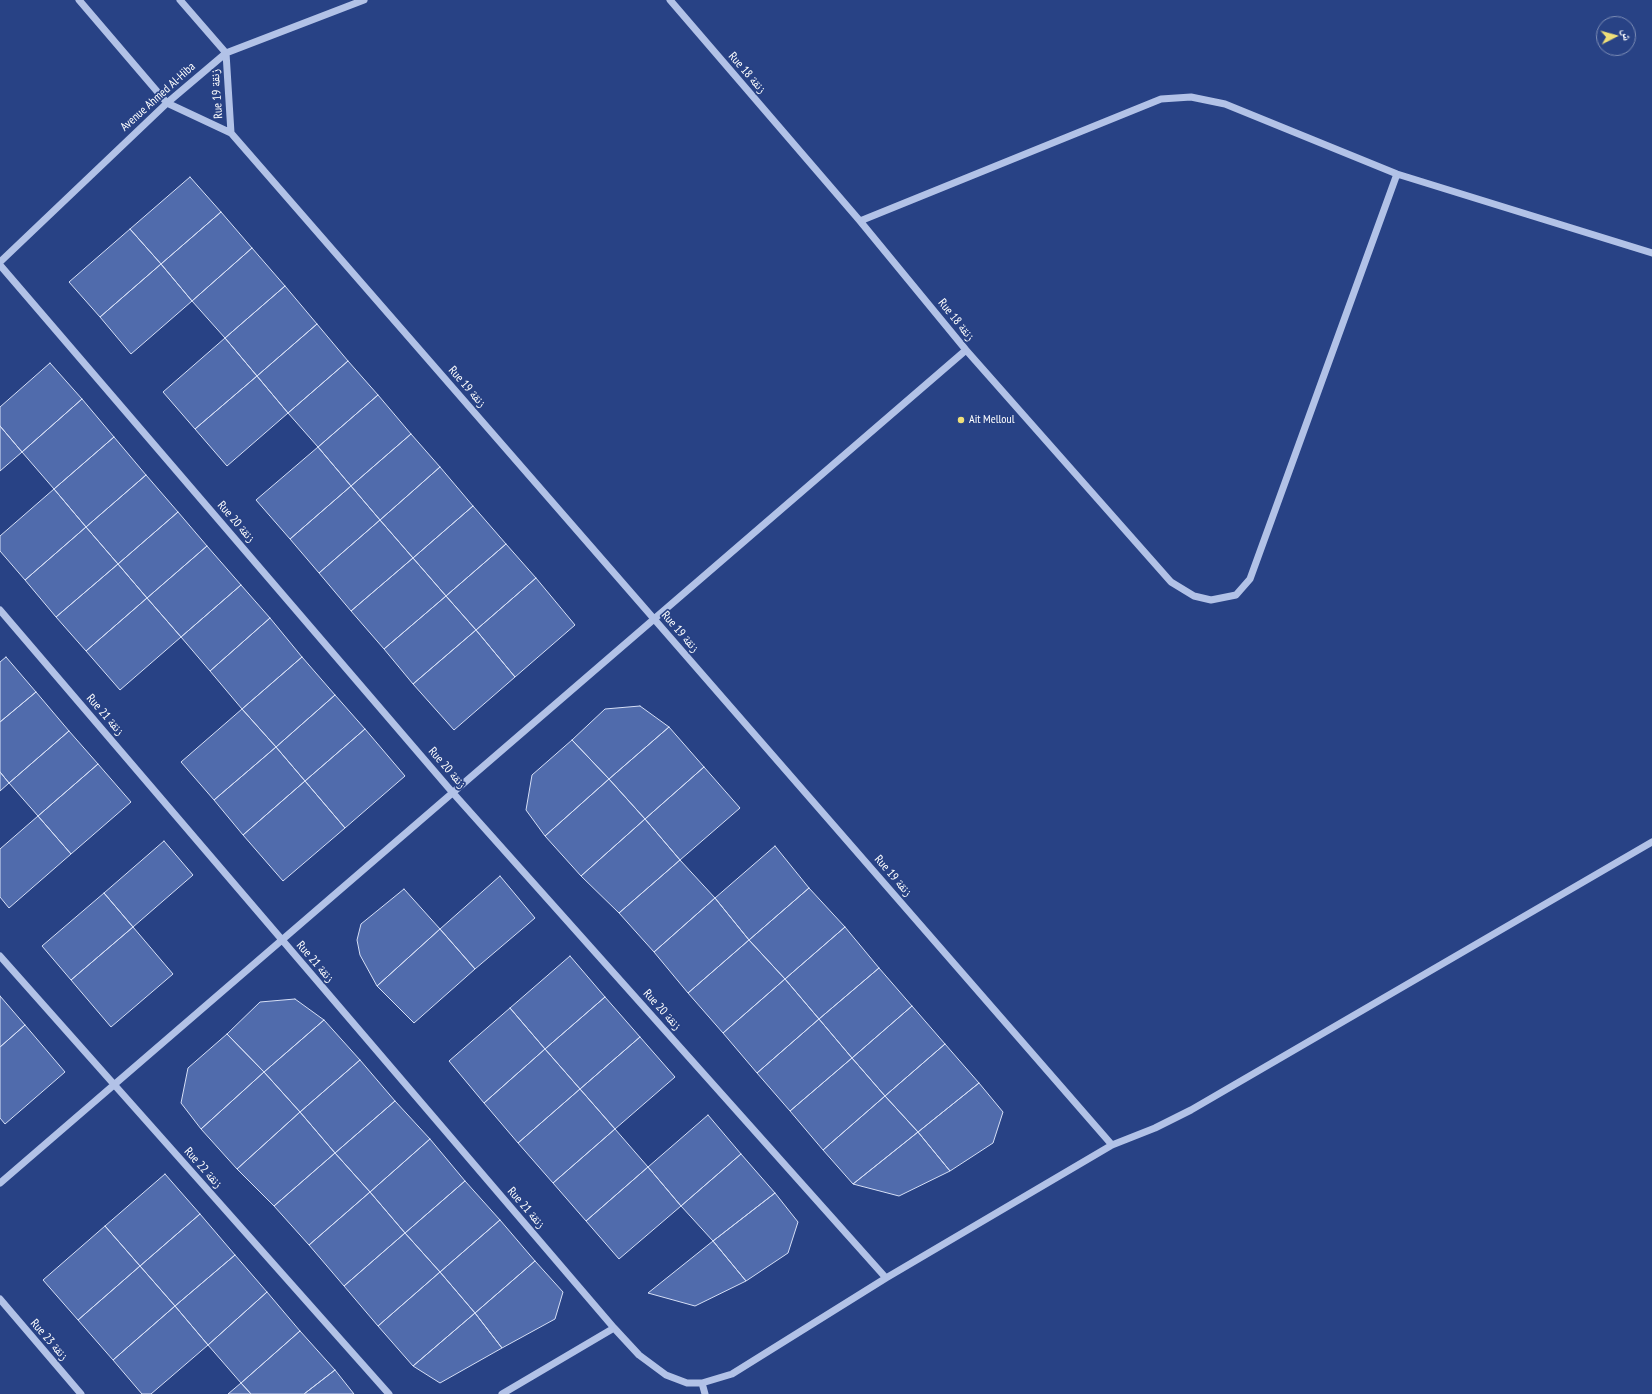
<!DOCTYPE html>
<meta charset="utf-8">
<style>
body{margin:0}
#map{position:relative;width:1652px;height:1394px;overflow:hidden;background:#284285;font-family:"PT Sans Narrow","Noto Naskh Arabic",sans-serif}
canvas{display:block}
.north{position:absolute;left:1596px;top:16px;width:40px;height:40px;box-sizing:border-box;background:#284285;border:1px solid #7e8eb6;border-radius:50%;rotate:84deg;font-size:11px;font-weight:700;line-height:16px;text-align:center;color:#fff}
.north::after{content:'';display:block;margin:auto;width:14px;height:18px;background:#efdf79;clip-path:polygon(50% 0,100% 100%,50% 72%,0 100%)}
</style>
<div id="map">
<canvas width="1652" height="1394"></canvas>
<div class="north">ش</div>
</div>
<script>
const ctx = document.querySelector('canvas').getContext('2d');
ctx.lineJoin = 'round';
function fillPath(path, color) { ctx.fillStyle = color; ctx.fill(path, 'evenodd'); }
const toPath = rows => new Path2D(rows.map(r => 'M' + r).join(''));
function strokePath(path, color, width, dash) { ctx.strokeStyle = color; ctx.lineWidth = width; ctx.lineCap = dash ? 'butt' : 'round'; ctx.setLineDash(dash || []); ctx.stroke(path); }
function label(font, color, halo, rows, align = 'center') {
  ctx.font = font + ' "PT Sans Narrow","Noto Naskh Arabic",sans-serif'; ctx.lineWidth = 3.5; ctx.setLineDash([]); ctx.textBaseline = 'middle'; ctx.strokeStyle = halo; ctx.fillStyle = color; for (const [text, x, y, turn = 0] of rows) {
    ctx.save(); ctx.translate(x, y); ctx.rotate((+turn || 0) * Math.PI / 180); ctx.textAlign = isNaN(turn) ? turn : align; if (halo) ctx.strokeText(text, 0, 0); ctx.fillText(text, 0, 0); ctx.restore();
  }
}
const building = toPath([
 [190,177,221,212,161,264,130,229,190,177],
 [221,212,252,248,192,301,161,264,221,212],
 [130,229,161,264,100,317,69,282,130,229],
 [252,248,285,286,225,338,192,301,252,248],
 [161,264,192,301,131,354,100,317,161,264],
 [285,286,317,324,257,376,225,338,285,286],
 [317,324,348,361,288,413,257,376,317,324],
 [225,338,257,376,195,429,163,392,225,338],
 [348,361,378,395,318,447,288,413,348,361],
 [50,363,82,399,22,452,0,426,0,407,50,363],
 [257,376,288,413,227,466,195,429,257,376],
 [378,395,411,434,351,486,318,447,378,395],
 [82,399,114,437,54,489,22,452,82,399],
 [0,426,22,452,0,471,0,426],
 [411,434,440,467,380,520,351,486,411,434],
 [114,437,146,475,86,527,54,489,114,437],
 [318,447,351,486,290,539,256,500,318,447],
 [440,467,473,506,413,558,380,520,440,467],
 [146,475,178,512,118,564,86,527,146,475],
 [351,486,380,520,319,573,290,539,351,486],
 [54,489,86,527,25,580,0,551,0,536,54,489],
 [473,506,506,544,446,596,413,558,473,506],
 [178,512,207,546,147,598,118,564,178,512],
 [380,520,413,558,351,611,319,573,380,520],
 [86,527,118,564,56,617,25,580,86,527],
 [506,544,536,578,476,630,446,596,506,544],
 [207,546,241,585,181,637,147,598,207,546],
 [413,558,446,596,384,649,351,611,413,558],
 [118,564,147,598,86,651,56,617,118,564],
 [536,578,575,625,515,677,476,630,536,578],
 [241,585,270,618,210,671,181,637,241,585],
 [446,596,476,630,413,684,384,649,446,596],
 [147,598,181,637,120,690,86,651,147,598],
 [270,618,302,657,242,709,210,671,270,618],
 [476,630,515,677,454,730,413,684,476,630],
 [6,657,36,692,0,722,0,662,6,657],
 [302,657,335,695,276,747,242,709,302,657],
 [36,692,69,731,9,783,0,772,0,722,36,692],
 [335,695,365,729,305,781,276,747,335,695],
 [640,706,669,727,609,779,572,740,605,709,640,706],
 [242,709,276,747,214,800,181,762,242,709],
 [669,727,704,767,645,819,609,779,669,727],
 [365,729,405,776,345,828,305,781,365,729],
 [69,731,98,764,38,816,9,783,69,731],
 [572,740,609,779,545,836,526,810,532,775,572,740],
 [276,747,305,781,243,835,214,800,276,747],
 [98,764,131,802,71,854,38,816,98,764],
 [704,767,740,808,680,860,645,819,704,767],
 [0,772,9,783,0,791,0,772],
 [609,779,645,819,581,876,545,836,609,779],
 [305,781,345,828,283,881,243,835,305,781],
 [38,816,71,854,9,908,0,897,0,849,38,816],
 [645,819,680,860,619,913,581,876,645,819],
 [164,841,193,875,133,927,104,893,164,841],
 [775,846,809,888,749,940,715,898,775,846],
 [680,860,715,898,654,952,619,913,680,860],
 [500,876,535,918,475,969,440,929,500,876],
 [809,888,845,927,785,979,749,940,809,888],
 [404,889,440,929,377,986,360,955,357,940,361,924,404,889],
 [104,893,133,927,71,980,42,946,104,893],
 [715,898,749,940,688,993,654,952,715,898],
 [133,927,173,974,111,1027,71,980,133,927],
 [845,927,879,968,819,1019,785,979,845,927],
 [440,929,475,969,414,1023,377,986,440,929],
 [749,940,785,979,723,1033,688,993,749,940],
 [570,956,605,997,545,1049,510,1008,570,956],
 [879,968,912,1006,852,1058,819,1019,879,968],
 [785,979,819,1019,757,1073,723,1033,785,979],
 [0,996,25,1025,0,1047,0,996],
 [605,997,640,1037,580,1089,545,1049,605,997],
 [295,999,324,1020,264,1072,227,1034,260,1002,295,999],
 [912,1006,945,1044,885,1096,852,1058,912,1006],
 [510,1008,545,1049,484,1103,449,1061,510,1008],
 [819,1019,852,1058,790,1111,757,1073,819,1019],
 [324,1020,360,1060,300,1112,264,1072,324,1020],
 [25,1025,65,1072,5,1124,0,1118,0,1047,25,1025],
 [227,1034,264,1072,201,1129,181,1103,188,1068,227,1034],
 [640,1037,675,1077,615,1129,580,1089,640,1037],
 [945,1044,979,1083,918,1132,885,1096,945,1044],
 [545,1049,580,1089,518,1143,484,1103,545,1049],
 [852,1058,885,1096,823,1150,790,1111,852,1058],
 [360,1060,395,1101,335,1153,300,1112,360,1060],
 [264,1072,300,1112,237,1169,201,1129,264,1072],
 [979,1083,1003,1112,993,1143,950,1171,918,1132,979,1083],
 [580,1089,615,1129,553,1183,518,1143,580,1089],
 [885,1096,918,1132,853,1184,823,1150,885,1096],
 [395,1101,430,1139,370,1192,335,1153,395,1101],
 [300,1112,335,1153,274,1206,237,1169,300,1112],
 [708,1115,741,1154,681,1206,648,1167,708,1115],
 [615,1129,648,1167,586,1221,553,1183,615,1129],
 [918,1132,950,1171,899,1196,853,1184,918,1132],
 [430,1139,465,1181,405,1233,370,1192,430,1139],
 [335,1153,370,1192,309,1245,274,1206,335,1153],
 [741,1154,775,1193,713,1241,681,1206,741,1154],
 [648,1167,681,1206,619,1259,586,1221,648,1167],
 [165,1174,200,1214,140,1266,105,1226,165,1174],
 [465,1181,500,1220,440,1272,405,1233,465,1181],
 [370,1192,405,1233,344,1286,309,1245,370,1192],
 [775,1193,798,1222,788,1253,746,1281,713,1241,775,1193],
 [200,1214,235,1255,175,1306,140,1266,200,1214],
 [500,1220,535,1261,475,1313,440,1272,500,1220],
 [105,1226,140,1266,78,1320,43,1280,105,1226],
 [405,1233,440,1272,378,1326,344,1286,405,1233],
 [713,1241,746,1281,695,1306,648,1293,713,1241],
 [235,1255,267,1292,208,1345,175,1306,235,1255],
 [535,1261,563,1292,555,1319,502,1348,475,1313,535,1261],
 [140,1266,175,1306,113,1360,78,1320,140,1266],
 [440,1272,475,1313,413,1366,378,1326,440,1272],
 [267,1292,300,1331,241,1383,208,1345,267,1292],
 [175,1306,208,1345,151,1394,142,1394,113,1360,175,1306],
 [475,1313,502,1348,440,1383,413,1366,475,1313],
 [300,1331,335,1370,304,1394,251,1394,241,1383,300,1331],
 [335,1370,354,1394,304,1394,335,1370],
 [241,1383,251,1394,228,1394,241,1383]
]);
const minor = toPath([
 [79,0,167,103,231,133,1112,1145],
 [180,0,226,53],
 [670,0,860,221,966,350,1171,582,1194,596,1211,600,1236,595,1250,579,1397,174],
 [226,53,231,133],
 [860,221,1161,99,1191,97,1225,104,1397,174,1652,253],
 [0,262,167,103,226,53,364,0],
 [0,265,453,793,886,1278],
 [0,610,614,1328,639,1355,666,1375,687,1383,702,1383,732,1374,886,1278,1112,1145,1155,1128,1191,1110,1652,842],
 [0,956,389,1394],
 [0,1183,966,350],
 [0,1299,81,1394],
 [702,1383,705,1394],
 [502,1394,614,1328]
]);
const markers = [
 [961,420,4,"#efdf79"]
];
const streetNames = [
 ["Rue 18 زنقة",747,73,49],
 ["Rue 19 زنقة",217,94,-94],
 ["Avenue Ahmed Al-Hiba",158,97,-42],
 ["Rue 18 زنقة",956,320,51],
 ["Rue 19 زنقة",467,387,49],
 ["Rue 20 زنقة",236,522,49],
 ["Rue 19 زنقة",680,632,49],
 ["Rue 21 زنقة",105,715,49],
 ["Rue 20 زنقة",447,768,49],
 ["Rue 19 زنقة",893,876,49],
 ["Rue 21 زنقة",315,962,49],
 ["Rue 20 زنقة",662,1010,48],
 ["Rue 22 زنقة",203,1168,48],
 ["Rue 21 زنقة",526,1208,49],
 ["Rue 23 زنقة",49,1340,49]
];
const poiNames = [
 ["Ait Melloul",969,420]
];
fillPath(building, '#506bac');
strokePath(building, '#d6dff6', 1);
strokePath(minor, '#b2c2e7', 7);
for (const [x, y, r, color] of markers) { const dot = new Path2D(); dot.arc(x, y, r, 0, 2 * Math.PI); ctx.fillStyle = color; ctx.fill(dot); strokePath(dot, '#284285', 1.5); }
label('12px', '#fff', '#284285', streetNames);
label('12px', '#fff', '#284285', poiNames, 'left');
</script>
